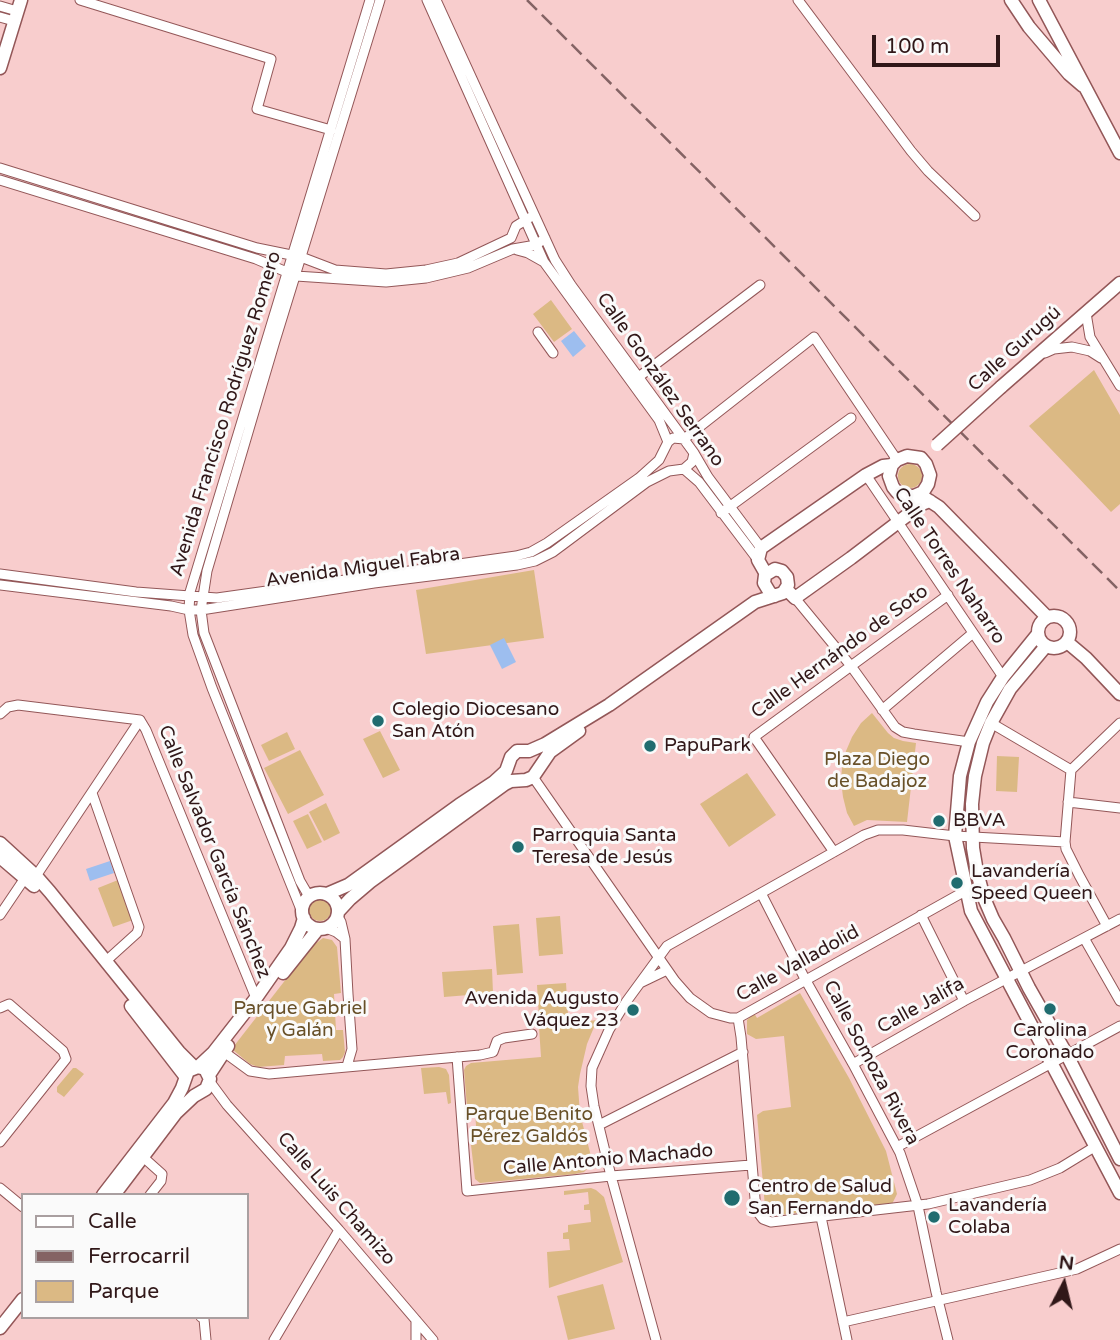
<!DOCTYPE html>
<meta charset="utf-8">
<style>
body{margin:0}
#map{position:relative;width:1120px;height:1340px;overflow:hidden;background:#f8cdcd;font-family:"Varela Round",sans-serif}
canvas{display:block}
.legend{position:absolute;left:21px;top:1193px;width:228px;height:126px;box-sizing:border-box;background:#fafafa;border:2px solid #a99fa0;margin:0;padding:9px 12px;list-style:none;font-size:21px;color:#301718}
.legend li{display:flex;align-items:center;gap:14px;height:35px}
.legend b{width:35px;border:2px solid #a99fa0}
.north{position:absolute;left:1029px;top:1249px;width:70px;height:70px;-webkit-text-stroke:5px #fafafa;paint-order:stroke;rotate:7deg;font-size:19px;font-weight:700;line-height:28px;text-align:center;color:#301718}
.north::after{content:'';display:block;margin:auto;width:24px;height:32px;background:#301718;clip-path:polygon(50% 0,100% 100%,50% 72%,0 100%)}
.scale{position:absolute;left:872px;top:35px;width:128px;height:32px;box-sizing:border-box;border:4px solid #301718;border-top:0;padding-left:9px;font-size:21px;line-height:24px;white-space:nowrap;color:#301718;-webkit-text-stroke:5px #fafafa;paint-order:stroke}
</style>
<div id="map">
<canvas width="1120" height="1340"></canvas>
<ul class="legend">
<li><b style="height:9px;background:#fff"></b>Calle</li>
<li><b style="height:9px;background:#846364"></b>Ferrocarril</li>
<li><b style="height:19px;background:#dbb984"></b>Parque</li>
</ul>
<div class="north">N</div>
<div class="scale">100 m</div>
</div>
<script>
const ctx = document.querySelector('canvas').getContext('2d');
ctx.lineJoin = 'round';
function fillPath(path, color) { ctx.fillStyle = color; ctx.fill(path, 'evenodd'); }
const toPath = rows => new Path2D(rows.map(r => 'M' + r).join(''));
function strokePath(path, color, width, dash) { ctx.strokeStyle = color; ctx.lineWidth = width; ctx.lineCap = dash ? 'butt' : 'round'; ctx.setLineDash(dash || []); ctx.stroke(path); }
function label(font, color, halo, rows, align = 'center') {
  ctx.font = font + ' "Varela Round",sans-serif'; ctx.lineWidth = 6; ctx.setLineDash([]); ctx.textBaseline = 'middle'; ctx.strokeStyle = halo; ctx.fillStyle = color; for (const [text, x, y, turn = 0] of rows) {
    ctx.save(); ctx.translate(x, y); ctx.rotate((+turn || 0) * Math.PI / 180); ctx.textAlign = isNaN(turn) ? turn : align; if (halo) ctx.strokeText(text, 0, 0); ctx.fillText(text, 0, 0); ctx.restore();
  }
}
const green = toPath([
 [551,300,572,329,554,342,533,314],
 [1094,370,1120,415,1120,504,1111,512,1029,426],
 '898 476a12 12 0 1 1 24 0a12 12 0 1 1-24 0Z',
 [534,570,544,638,426,654,416,590],
 [872,713,888,733,894,738,903,741,916,743,907,822,867,820,854,826,847,813,843,797,841,781,842,767,846,751,852,737,861,723],
 [380,731,400,770,383,778,363,739],
 [287,732,295,749,269,761,261,745],
 [300,750,324,795,288,814,264,768],
 [997,756,1019,757,1017,792,996,791],
 [747,773,776,815,729,847,700,804],
 [326,803,340,833,324,841,309,812],
 [308,814,322,842,307,849,293,821],
 [118,880,133,920,113,927,98,888],
 '309 910a11 11 0 1 1 22 0a11 11 0 1 1-22 0Z',
 [560,916,563,954,539,956,536,918],
 [519,924,523,973,497,975,493,926],
 [323,938,332,940,337,947,341,993,334,994,336,1030,343,1030,345,1052,343,1057,340,1060,323,1061,322,1054,285,1056,284,1065,258,1067,250,1064,233,1050,234,1046,311,947],
 [492,969,493,993,444,997,442,972],
 [566,983,568,1015,539,1017,537,985],
 [800,993,849,1078,886,1151,897,1194,892,1204,778,1215,765,1207,757,1115,763,1111,791,1107,784,1036,756,1039,747,1034,747,1020,754,1013,757,1018],
 [597,1020,587,1044,580,1074,578,1087,580,1114,591,1156,588,1168,584,1172,575,1174,480,1183,475,1179,471,1145,477,1144,475,1108,467,1107,464,1070,466,1066,471,1063,541,1057,539,1027],
 [439,1067,446,1069,449,1075,451,1103,448,1104,446,1092,424,1094,421,1068],
 [73,1068,76,1068,84,1074,64,1097,57,1092,57,1087],
 [591,1188,596,1190,604,1197,623,1262,549,1288,547,1252,570,1250,569,1239,563,1239,563,1233,568,1232,568,1225,591,1222,590,1210,584,1210,584,1205,589,1204,588,1192,564,1195,564,1191],
 [603,1284,615,1329,568,1340,557,1296]
]);
const water = toPath([
 [574,331,586,346,573,357,561,341],
 [504,638,516,662,502,669,490,645],
 [110,861,114,873,90,881,86,869]
]);
const minor = toPath([
 [80,0,271,59,257,109,331,130],
 [427,0,544,262,659,420,668,442],
 [436,0,555,260,571,285,694,453,708,477,761,548],
 [798,0,911,151,928,171,975,216],
 [0,6,17,11],
 [0,17,14,21],
 [0,168,257,248,301,257,335,270,386,274,426,270,458,263,511,238,516,226,534,215],
 [0,180,256,259,296,276,386,282,426,278,468,268,513,249,536,245,545,238],
 [517,250,528,253,544,262],
 [1086,313,1090,337,1120,386],
 [538,332,553,353],
 [1045,353,1054,349,1072,347,1090,351,1101,358],
 [636,379,760,285],
 [684,469,699,482,758,560],
 [866,475,1003,677],
 [721,513,851,418],
 [0,574,136,592,217,598,516,556,531,552,547,543,639,478,659,460,668,442,673,438,684,439,814,337,897,460],
 [0,585,171,606,189,610,201,610,374,583,517,565,535,561,553,552,647,482,669,471,684,469,692,462,694,453],
 [795,598,851,666,895,727,903,732,914,734,969,742],
 [882,710,973,633],
 [0,714,8,707,18,705,140,720],
 [140,720,146,730,256,998],
 [991,723,1071,770],
 [533,777,675,981,690,998,711,1013,730,1018,738,1018,967,890],
 [92,793,139,927,137,933,106,961],
 [1068,802,1120,808],
 [834,852,754,737,948,595],
 [36,876,140,720],
 [761,893,805,979,853,1064,900,1153,918,1206,936,1292,948,1340],
 [313,895,307,893,300,881,204,633,201,610,207,571,275,341,380,0],
 [302,912,212,688,193,635,189,610,190,592,370,0],
 [0,915,25,878],
 [337,915,341,922,345,939,348,994,352,1049,347,1066],
 [921,915,964,1001],
 [1107,926,1079,875,1066,849,1065,842,1071,770,1120,723],
 [326,928,336,932,345,939],
 [1084,938,1120,1001],
 [640,983,667,970],
 [0,1008,9,1004,63,1051,66,1059,0,1142],
 [738,1018,741,1037,756,1210,763,1219,771,1222,928,1204,1030,1180,1060,1168,1096,1146],
 [224,1052,250,1071,269,1074,480,1055,493,1052,497,1041,504,1038,532,1034],
 [457,1057,467,1191,611,1176,751,1165],
 [853,1064,964,1001,1120,919],
 [210,1082,227,1105,339,1230,433,1340],
 [599,1125,743,1052],
 [897,1147,1120,1026],
 [143,1157,162,1174,161,1181,150,1195],
 [0,1188,23,1207],
 [821,1217,847,1340],
 [201,1317,204,1319,206,1340],
 [843,1322,1077,1269,1120,1249],
 [274,1340,339,1230],
 [416,1340,416,1320],
 [656,1340,611,1176,594,1106,591,1086,592,1068,609,1030,626,1002,667,946,864,835,878,830,903,830,955,836,1065,842]
]);
const secondary = toPath([
 [1011,0,1029,27,1069,74,1083,86],
 [1039,0,1120,153],
 [0,68,21,0],
 [1001,387,1120,283],
 [914,496,923,492,928,484,930,475,926,464,921,458,907,456,897,460,892,465,889,476,893,487,897,492,904,495,925,498,939,507,1047,617],
 [766,574,758,560,761,548,866,475,883,466,892,465],
 [787,590,795,598,851,558,922,504,930,501],
 '1038 632a16 16 0 1 1 32 0a16 16 0 1 1-32 0Z',
 [1037,635,1003,677,987,702,969,742,960,776,955,836,971,911,1120,1193],
 [1067,642,1086,658,1120,694],
 [1046,646,1010,689,991,723,983,743,975,776,972,804,973,848,977,872,984,898,993,919,1004,938,1029,988,1067,1055,1120,1159],
 [0,843,36,876,50,892,179,1052,194,1067],
 [0,857,34,886],
 '302 911a18 18 0 1 1 36 0a18 18 0 1 1-36 0Z',
 [327,894,348,885,459,805,494,782,506,771,511,757,517,751,529,751,545,744,609,705,755,602,783,593,788,585,787,577,782,571,775,569,765,575,764,583,770,593,775,596],
 [338,912,350,899,370,882,505,784,511,781,526,780,533,777,550,752,579,731],
 [283,973,318,929],
 [131,1006,185,1076],
 [198,1067,213,1053,256,998,291,948,301,928,304,918],
 [209,1075,228,1046],
 [103,1195,174,1103,182,1088,188,1071,198,1067,205,1069,210,1079,206,1089,194,1096,176,1113,114,1195],
 [0,1328,23,1299]
]);
const rail = toPath([
 [527,0,1120,591]
]);
const secondaryBridge = toPath([
 [937,445,1001,387]
]);
const markers = [
 [378,721,7,"#206c6f"],
 [650,746,7,"#206c6f"],
 [939,821,7,"#206c6f"],
 [518,847,7,"#206c6f"],
 [957,883,7,"#206c6f"],
 [1050,1009,7,"#206c6f"],
 [633,1010,7,"#206c6f"],
 [732,1198,9,"#206c6f"],
 [934,1217,7,"#206c6f"]
];
const streetNames = [
 ["Calle Gurugú",1015,349,-42],
 ["Calle González Serrano",660,380,55],
 ["Avenida Francisco Rodríguez Romero",226,414,-73],
 ["Calle Torres Naharro",949,566,56],
 ["Avenida Miguel Fabra",363,568,-8],
 ["Calle Hernándo de Soto",840,652,-36],
 ["Calle Salvador García Sánchez",214,852,68],
 ["Calle Valladolid",798,964,-29],
 ["Calle Jalifa",921,1006,-29],
 ["Calle Somoza Rivera",871,1063,62],
 ["Calle Antonio Machado",608,1160,-5],
 ["Calle Luis Chamizo",336,1199,49]
];
const poiNames = [
 ["Colegio Diocesano",392,710],
 ["San Atón",392,732],
 ["PapuPark",664,746],
 ["BBVA",953,821],
 ["Parroquia Santa",532,836],
 ["Teresa de Jesús",532,858],
 ["Lavandería",971,872],
 ["Speed Queen",971,894],
 ["Avenida Augusto",619,999,"right"],
 ["Váquez 23",619,1021,"right"],
 ["Carolina",1050,1031,"center"],
 ["Coronado",1050,1053,"center"],
 ["Centro de Salud",748,1187],
 ["San Fernando",748,1209],
 ["Lavandería",948,1206],
 ["Colaba",948,1228]
];
const parkNames = [
 ["Plaza Diego",877,760],
 ["de Badajoz",877,782],
 ["Parque Gabriel",300,1009],
 ["y Galán",300,1031],
 ["Parque Benito",529,1115],
 ["Pérez Galdós",529,1137]
];
fillPath(green, '#dbb984');
fillPath(water, '#9dbeef');
strokePath(minor, '#935758', 11);
strokePath(secondary, '#935758', 15);
strokePath(minor, '#fff', 9);
strokePath(secondary, '#fff', 12);
strokePath(rail, '#846364', 2.5, [14, 7]);
strokePath(secondaryBridge, '#935758', 15, []);
strokePath(secondaryBridge, '#fff', 12);
for (const [x, y, r, color] of markers) { const dot = new Path2D(); dot.arc(x, y, r, 0, 2 * Math.PI); ctx.fillStyle = color; ctx.fill(dot); strokePath(dot, '#fafafa', 2.5); }
label('19px', '#301718', '#fafafa', streetNames);
label('19px', '#301718', '#fafafa', poiNames, 'left');
label('19px', '#685028', '#fafafa', parkNames);
</script>
